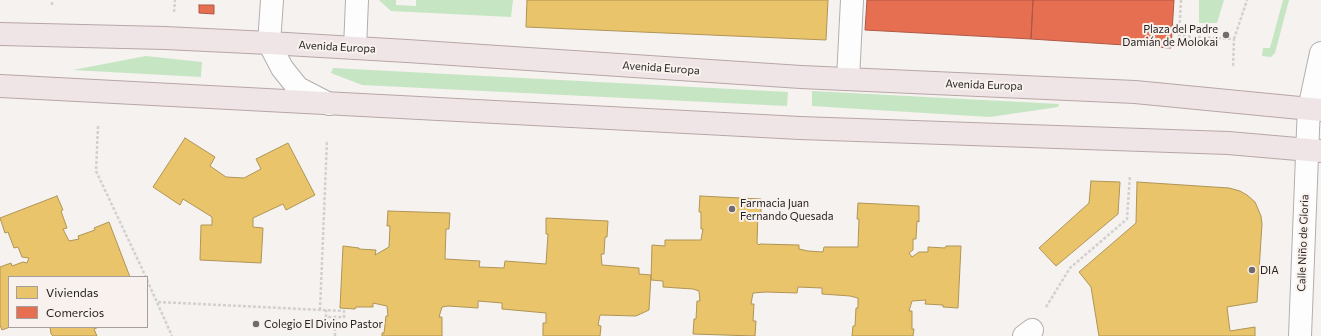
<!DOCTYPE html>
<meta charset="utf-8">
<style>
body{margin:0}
#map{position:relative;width:1321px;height:336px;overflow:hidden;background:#f5f2f0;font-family:Commissioner,sans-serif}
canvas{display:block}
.legend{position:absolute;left:8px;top:276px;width:140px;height:52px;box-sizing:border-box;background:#f8f1ed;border:1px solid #a49f9c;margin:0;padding:5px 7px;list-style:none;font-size:12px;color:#272423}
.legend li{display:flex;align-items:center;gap:8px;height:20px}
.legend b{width:20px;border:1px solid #a49f9c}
</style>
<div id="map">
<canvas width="1321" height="336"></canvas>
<ul class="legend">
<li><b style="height:11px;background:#e9c46a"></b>Viviendas</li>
<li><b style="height:11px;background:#e76f51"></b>Comercios</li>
</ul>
</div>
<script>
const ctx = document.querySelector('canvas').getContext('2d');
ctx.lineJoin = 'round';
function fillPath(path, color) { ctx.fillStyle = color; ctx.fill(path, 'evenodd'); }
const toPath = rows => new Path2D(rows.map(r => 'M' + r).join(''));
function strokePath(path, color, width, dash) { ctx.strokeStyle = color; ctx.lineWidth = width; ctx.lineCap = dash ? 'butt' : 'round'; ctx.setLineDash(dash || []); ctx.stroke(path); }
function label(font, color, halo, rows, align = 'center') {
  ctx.font = font + ' Commissioner,sans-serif'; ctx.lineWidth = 4; ctx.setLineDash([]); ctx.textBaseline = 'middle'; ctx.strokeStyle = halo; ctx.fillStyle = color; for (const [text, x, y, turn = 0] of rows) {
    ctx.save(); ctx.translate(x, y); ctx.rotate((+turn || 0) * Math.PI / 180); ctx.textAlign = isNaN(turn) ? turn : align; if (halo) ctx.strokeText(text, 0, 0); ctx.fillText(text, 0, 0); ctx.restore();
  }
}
const green = toPath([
 [379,0,396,0,396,5,416,6,416,0,513,0,511,17,391,11],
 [1199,0,1224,0,1217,23,1199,23],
 [1283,0,1289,0,1275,53,1271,57,1262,56,1263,48,1270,48],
 [146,56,202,62,201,77,73,70],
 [333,68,788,92,787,106,362,85,331,73],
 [812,91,1059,104,1058,107,990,117,812,106]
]);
const homes = toPath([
 [527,0,828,0,826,40,526,27,527,0],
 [185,138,215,157,210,166,226,177,244,178,261,169,256,159,288,143,315,195,286,210,283,204,253,218,253,227,263,228,261,263,200,260,201,225,212,225,212,217,183,199,180,205,153,187,185,138],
 [1091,181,1120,182,1118,214,1056,266,1039,248,1089,203,1091,181],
 [1137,182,1229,188,1240,191,1247,195,1255,202,1261,216,1262,224,1257,302,1227,307,1230,331,1255,327,1255,336,1099,336,1091,287,1079,272,1136,223,1137,182],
 [57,196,63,210,61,211,67,228,63,229,69,241,79,239,78,236,95,230,94,228,109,222,130,277,9,277,10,327,2,330,0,325,0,267,11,263,12,266,23,262,27,263,29,258,22,257,18,247,14,248,8,232,5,233,0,218,57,196],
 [700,196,761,199,761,214,758,214,757,243,759,245,760,244,799,245,799,249,808,251,823,252,824,247,858,247,859,219,857,219,858,203,919,206,919,222,917,221,916,239,913,239,913,250,909,253,912,257,919,252,928,252,928,247,945,248,946,246,961,246,958,308,943,307,943,305,925,304,926,300,912,301,909,311,912,311,912,329,914,329,913,336,852,336,853,326,855,326,856,308,858,308,858,298,850,296,822,294,822,288,798,287,797,293,766,292,753,293,751,304,754,304,753,321,756,321,755,336,693,334,694,319,696,319,697,301,700,301,699,291,693,289,663,287,663,281,651,280,652,245,665,246,665,240,701,240,703,229,701,229,701,212,699,212,700,196],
 [388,211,450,213,449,229,446,229,445,259,480,261,479,267,504,268,505,261,546,264,548,234,546,234,546,218,608,221,607,237,605,237,604,254,601,254,602,265,639,268,639,274,651,275,649,310,636,316,600,315,598,325,601,326,600,336,543,336,543,323,546,323,546,313,502,309,502,303,478,301,478,308,448,306,442,307,439,317,442,317,442,336,382,336,382,333,384,333,386,316,388,316,387,306,373,303,373,307,356,307,355,309,340,308,343,246,359,248,359,249,376,250,375,255,389,247,390,226,387,226,388,211],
 [50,327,99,327,94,329,97,336,53,336,51,334,50,327]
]);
const shops = toPath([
 [867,0,1033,0,1031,39,865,30,867,0],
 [1033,0,1174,0,1171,48,1031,39,1033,0],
 [199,5,214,5,214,14,199,13,199,5]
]);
const path = toPath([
 [1181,0,1179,36,1234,39,1233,68],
 [52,5,52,0],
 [174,12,175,0],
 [1234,39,1247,0],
 [98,126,96,171,146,277],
 [147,280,172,336],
 [158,302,344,311,344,317,326,317,326,310],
 [1046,307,1070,268,1127,219,1130,175],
 [320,310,327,140],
 [335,336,335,317]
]);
const minor = toPath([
 [272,0,269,43,282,68,298,88,329,104],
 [355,48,357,0],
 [848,79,852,0],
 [1024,336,1032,330],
 [1300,336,1308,130,1309,109,1321,53]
]);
const major = toPath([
 [0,34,165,38,269,43,407,51,801,77,1135,92,1321,110],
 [0,86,800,128,1228,143,1321,151]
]);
const markers = [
 [1226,35,4,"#6f6c6b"],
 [732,209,4,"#6f6c6b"],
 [1252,270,4,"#6f6c6b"],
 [256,324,4,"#6f6c6b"]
];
const poiNames = [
 ["Plaza del Padre",1218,29,"right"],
 ["Damián de Molokai",1218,42,"right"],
 ["Farmacia Juan",740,203],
 ["Fernando Quesada",740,216],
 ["DIA",1260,270],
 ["Colegio El Divino Pastor",264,324]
];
const streetNames = [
 ["Avenida Europa",337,47,3],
 ["Avenida Europa",661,68,4],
 ["Avenida Europa",984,85,2],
 ["Calle Niño de Gloria",1303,243,-88]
];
fillPath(green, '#c6e5c3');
fillPath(homes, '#e9c46a');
strokePath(homes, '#af9455', 1);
fillPath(shops, '#e76f51');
strokePath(shops, '#ad5843', 1);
strokePath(minor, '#b2afae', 24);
strokePath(major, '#b8a6a6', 24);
strokePath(path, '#d2d1cf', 2.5, [3, 2]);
strokePath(minor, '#fefdfd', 22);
strokePath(major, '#f0e5e6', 22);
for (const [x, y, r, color] of markers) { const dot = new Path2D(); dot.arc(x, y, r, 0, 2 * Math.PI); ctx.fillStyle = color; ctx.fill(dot); strokePath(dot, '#f8f1ed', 1.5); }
label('11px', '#272423', '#f8f1ed', poiNames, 'left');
label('11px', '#272423', '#f8f1ed', streetNames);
</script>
